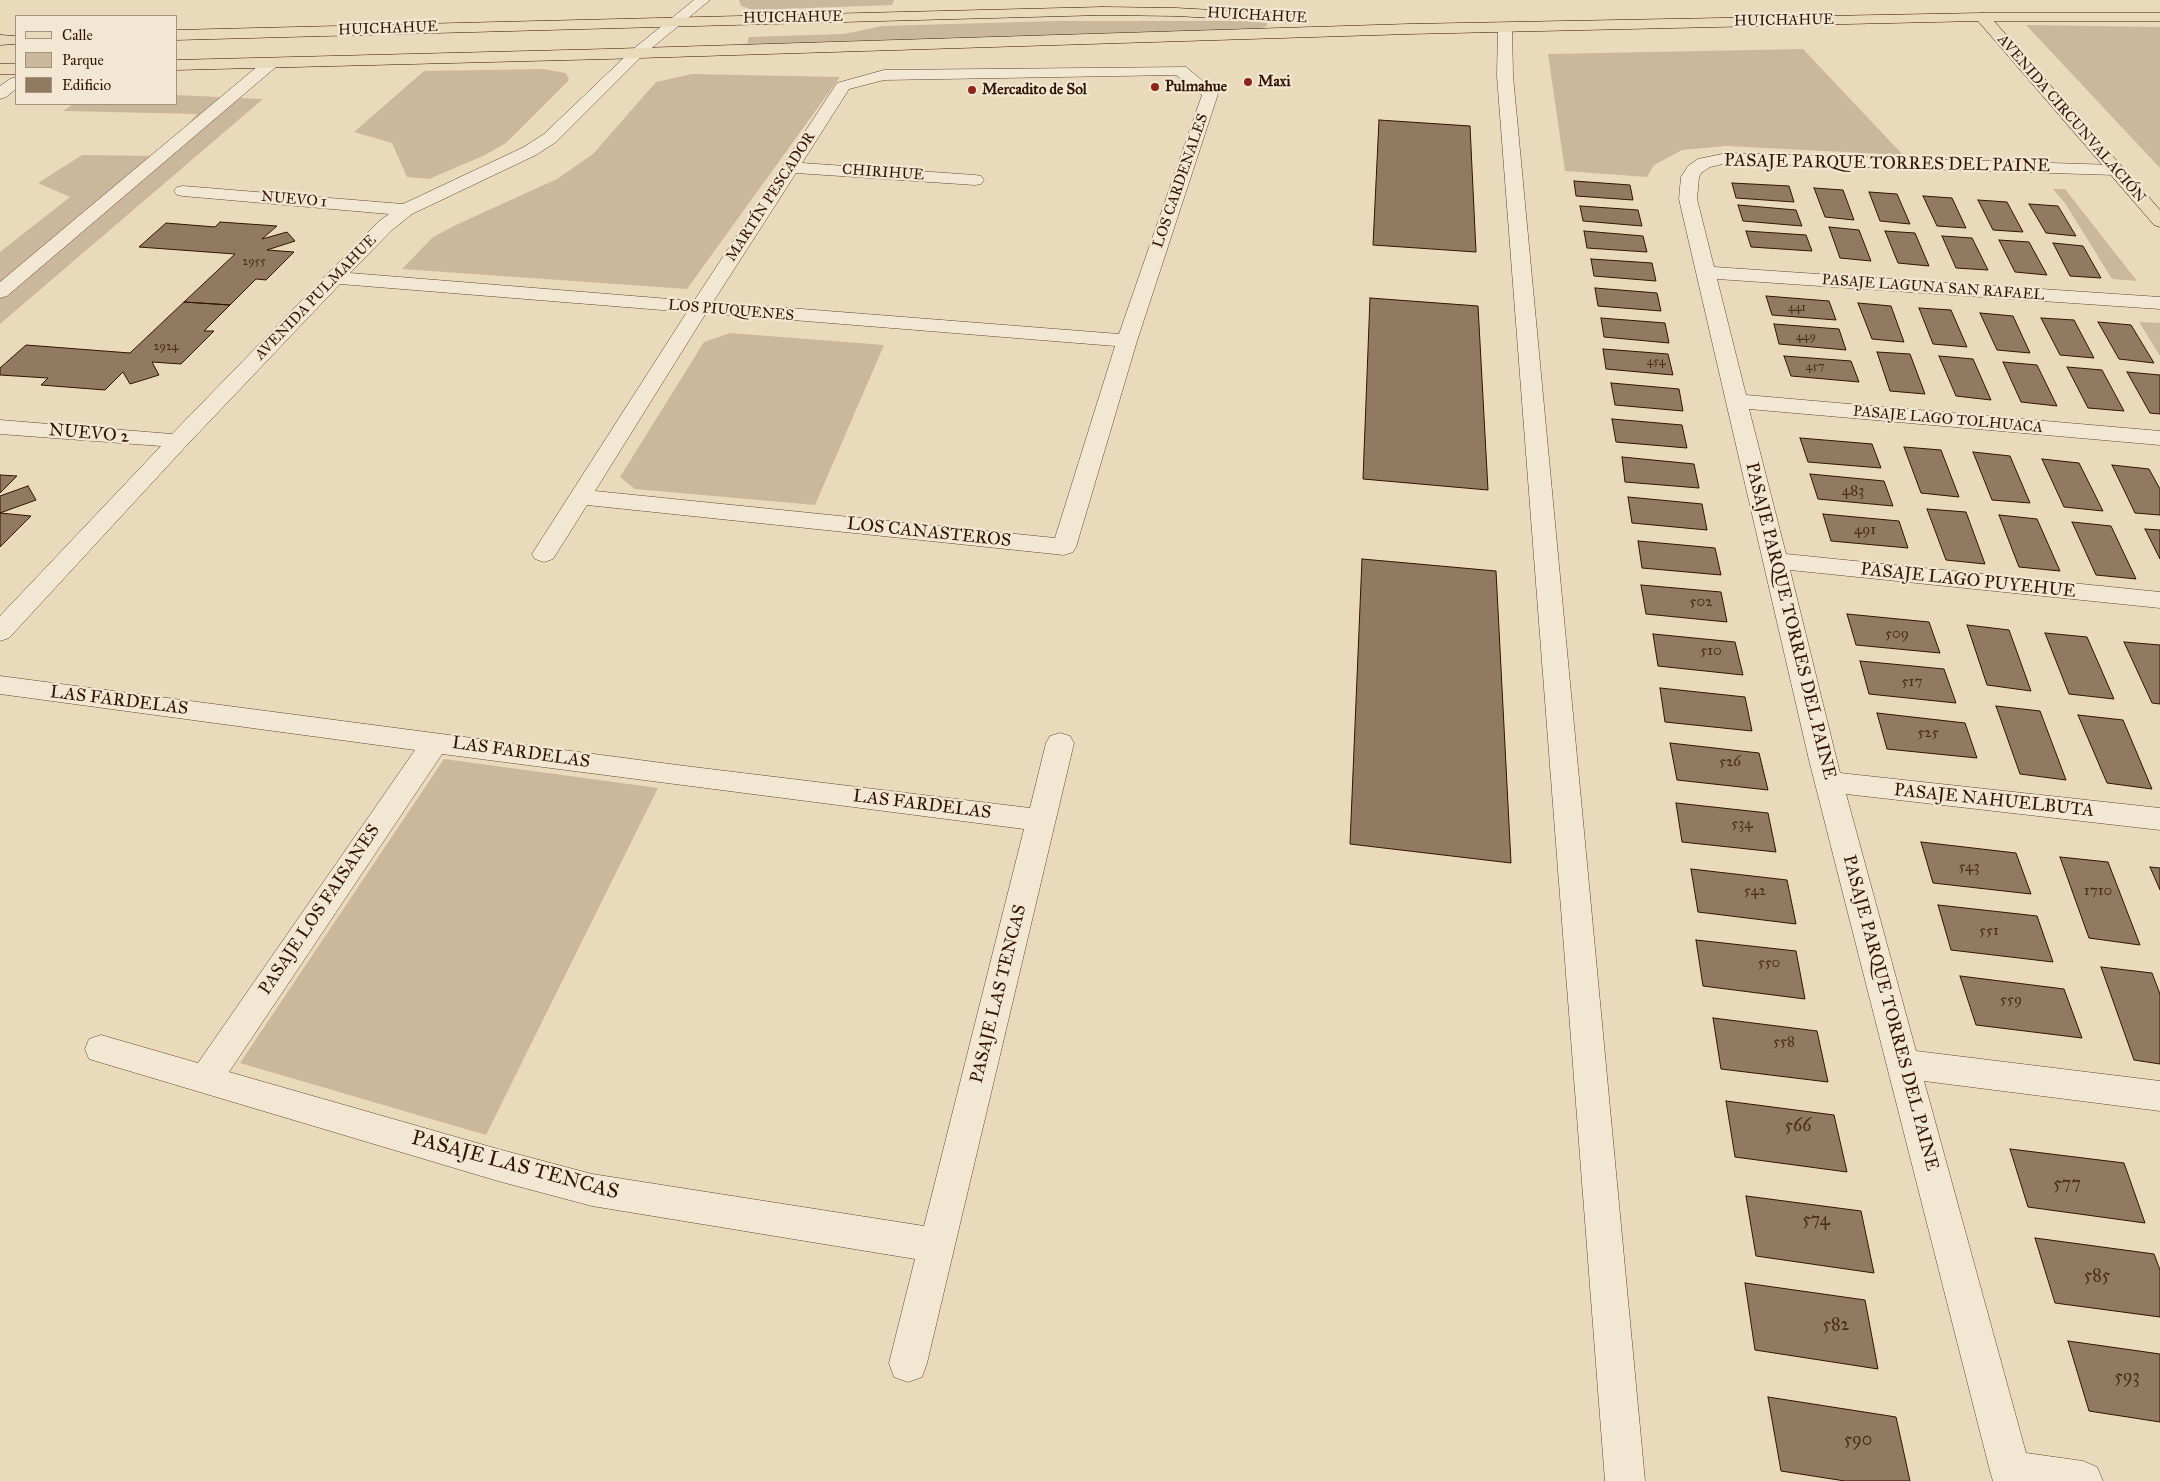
<!DOCTYPE html>
<meta charset="utf-8">
<style>
body{margin:0}
#map{position:relative;width:2160px;height:1481px;overflow:hidden;background:#eadabc;font-family:"IM FELL Great Primer",serif}
canvas{display:block}
.legend{position:absolute;left:15px;top:15px;width:162px;height:90px;box-sizing:border-box;background:#f1e7d3;border:1px solid #a5927f;margin:0;padding:6px 9px;list-style:none;font-size:15px;color:#331301}
.legend li{display:flex;align-items:center;gap:10px;height:25px}
.legend b{width:25px;border:1px solid #a5927f}
</style>
<div id="map">
<canvas width="2160" height="1481"></canvas>
<ul class="legend">
<li><b style="height:6px;background:#eadabc"></b>Calle</li>
<li><b style="height:14px;background:#cbb89c"></b>Parque</li>
<li><b style="height:14px;background:#927a62"></b>Edificio</li>
</ul>
</div>
<script>
const ctx = document.querySelector('canvas').getContext('2d');
ctx.lineJoin = 'round';
function fillPath(path, color) { ctx.fillStyle = color; ctx.fill(path, 'evenodd'); }
const toPath = rows => new Path2D(rows.map(r => 'M' + r).join(''));
function strokePath(path, color, width, dash) { ctx.strokeStyle = color; ctx.lineWidth = width; ctx.lineCap = dash ? 'butt' : 'round'; ctx.setLineDash(dash || []); ctx.stroke(path); }
function label(font, color, halo, rows, align = 'center') {
  ctx.font = font + ' "IM FELL Great Primer",serif'; ctx.lineWidth = 4.5; ctx.setLineDash([]); ctx.textBaseline = 'middle'; ctx.strokeStyle = halo; ctx.fillStyle = color; for (const [text, x, y, turn = 0] of rows) {
    ctx.save(); ctx.translate(x, y); ctx.rotate((+turn || 0) * Math.PI / 180); ctx.textAlign = isNaN(turn) ? turn : align; if (halo) ctx.strokeText(text, 0, 0); ctx.fillText(text, 0, 0); ctx.restore();
  }
}
const green = toPath([
 [739,0,894,0,892,5,753,10,741,6],
 [1056,21,1261,21,1267,23,1267,26,1262,28,747,44,749,37,844,34,882,26],
 [2026,25,2160,27,2160,168],
 [1803,49,1903,155,1726,146,1682,150,1654,165,1647,177,1565,171,1548,54],
 [543,69,566,73,569,80,506,143,485,155,429,179,407,177,392,143,354,132,424,71],
 [692,74,840,77,687,289,402,269,433,237,458,224,557,179,593,154,656,82],
 [176,95,263,99,0,324,0,252,70,197,38,183,82,155,161,156,197,114,63,111,73,104,176,104],
 [2053,189,2065,189,2137,281,2112,279,2065,203],
 [2139,322,2160,323,2160,356],
 [730,333,884,345,815,505,635,489,620,477,704,342],
 [444,759,658,788,486,1135,240,1063]
]);
const building = toPath([
 [1379,120,1470,126,1476,252,1373,245,1379,120],
 [1574,181,1630,185,1633,200,1576,196,1574,181],
 [1732,183,1789,186,1794,202,1736,198,1732,183],
 [1814,188,1843,190,1854,220,1825,217,1814,188],
 [1869,192,1897,194,1910,224,1880,221,1869,192],
 [1923,196,1952,198,1966,228,1937,226,1923,196],
 [1978,200,2007,202,2023,232,1993,230,1978,200],
 [2029,204,2058,206,2076,236,2046,233,2029,204],
 [1738,205,1796,210,1802,226,1743,221,1738,205],
 [1580,206,1638,210,1642,226,1583,221,1580,206],
 [220,222,277,226,262,239,287,232,295,241,267,250,294,252,266,280,256,279,230,305,184,302,235,254,139,247,166,223,215,227,220,222],
 [1829,227,1859,230,1871,261,1840,258,1829,227],
 [1584,231,1643,236,1647,252,1587,248,1584,231],
 [1746,231,1806,235,1812,251,1751,247,1746,231],
 [1885,231,1915,233,1929,266,1898,263,1885,231],
 [1942,236,1972,238,1988,270,1956,268,1942,236],
 [1999,240,2029,242,2047,275,2015,272,1999,240],
 [2053,243,2083,246,2101,278,2070,276,2053,243],
 [1591,259,1652,263,1656,281,1594,276,1591,259],
 [1595,288,1657,293,1661,311,1598,306,1595,288],
 [1766,296,1829,301,1836,320,1772,315,1766,296],
 [1370,298,1478,306,1488,490,1363,479,1370,298],
 [184,302,230,305,204,331,214,331,181,364,152,362,159,375,130,384,123,372,105,390,41,385,48,378,0,375,0,368,26,345,130,353,184,302],
 [1858,303,1891,306,1904,342,1872,339,1858,303],
 [1919,308,1951,310,1967,347,1933,344,1919,308],
 [1980,313,2013,316,2030,353,1997,350,1980,313],
 [1601,318,1665,323,1669,343,1604,337,1601,318],
 [2041,318,2074,320,2094,358,2060,355,2041,318],
 [2098,322,2131,325,2154,363,2119,359,2098,322],
 [1774,324,1839,329,1846,350,1779,344,1774,324],
 [1603,349,1668,354,1673,375,1606,369,1603,349],
 [1877,352,1910,354,1925,394,1890,391,1877,352],
 [1784,356,1851,361,1859,382,1791,376,1784,356],
 [1939,356,1973,359,1991,400,1956,396,1939,356],
 [2003,362,2037,365,2057,406,2021,402,2003,362],
 [2067,367,2102,370,2124,411,2088,408,2067,367],
 [2127,372,2160,375,2160,414,2150,413,2127,372],
 [1611,383,1679,389,1683,411,1615,405,1611,383],
 [1612,419,1682,425,1687,448,1616,442,1612,419],
 [1800,438,1872,444,1881,468,1808,462,1800,438],
 [1904,447,1941,450,1959,497,1921,493,1904,447],
 [1973,452,2010,456,2030,503,1992,500,1973,452],
 [1622,457,1694,464,1699,488,1625,482,1622,457],
 [2042,459,2079,463,2103,511,2064,507,2042,459],
 [2112,465,2149,469,2160,489,2160,515,2135,513,2112,465],
 [1810,474,1884,481,1893,506,1818,499,1810,474],
 [0,475,17,476,0,493,0,475],
 [28,486,36,500,0,513,0,496,28,486],
 [1628,497,1702,504,1707,530,1632,523,1628,497],
 [1927,509,1966,512,1985,564,1946,560,1927,509],
 [0,513,31,516,0,547,0,513],
 [1823,514,1899,521,1908,548,1831,541,1823,514],
 [1999,515,2037,519,2060,571,2019,567,1999,515],
 [2072,522,2111,526,2136,579,2096,575,2072,522],
 [2145,529,2160,530,2160,559,2145,529],
 [1638,541,1715,548,1721,575,1642,568,1638,541],
 [1362,559,1496,571,1511,863,1350,844,1362,559],
 [1641,585,1721,592,1727,622,1646,614,1641,585],
 [1847,614,1929,622,1940,653,1856,645,1847,614],
 [1967,625,2009,630,2031,691,1987,685,1967,625],
 [2045,633,2087,637,2114,699,2069,694,2045,633],
 [1653,634,1735,642,1743,675,1658,666,1653,634],
 [2124,642,2160,645,2160,704,2152,703,2124,642],
 [1860,661,1944,669,1956,703,1869,694,1860,661],
 [1660,688,1745,697,1752,731,1665,722,1660,688],
 [1996,706,2040,711,2066,780,2020,774,1996,706],
 [1877,713,1965,723,1977,758,1887,749,1877,713],
 [2078,715,2123,720,2152,789,2107,783,2078,715],
 [1670,743,1759,753,1768,790,1677,780,1670,743],
 [1676,803,1768,813,1776,852,1682,842,1676,803],
 [1921,842,2016,853,2031,894,1933,883,1921,842],
 [2060,857,2108,862,2140,945,2089,938,2060,857],
 [2150,867,2160,868,2160,890,2150,867],
 [1691,869,1787,880,1796,924,1698,912,1691,869],
 [1938,905,2037,916,2053,962,1951,950,1938,905],
 [1696,940,1796,951,1805,999,1703,986,1696,940],
 [2101,967,2152,973,2160,994,2160,1064,2134,1060,2101,967],
 [1960,976,2064,989,2082,1038,1976,1025,1960,976],
 [1713,1018,1817,1031,1828,1082,1721,1069,1713,1018],
 [1726,1101,1834,1115,1847,1172,1735,1157,1726,1101],
 [2010,1149,2124,1163,2145,1223,2028,1207,2010,1149],
 [1746,1196,1861,1211,1874,1273,1756,1256,1746,1196],
 [2035,1238,2154,1254,2160,1270,2160,1317,2055,1303,2035,1238],
 [1745,1283,1865,1300,1878,1369,1755,1350,1745,1283],
 [2068,1341,2160,1354,2160,1422,2089,1411,2068,1341],
 [1768,1397,1896,1417,1910,1481,1845,1481,1781,1471,1768,1397]
]);
const minor = toPath([
 [694,0,710,0,642,56,556,142,536,155,412,214,392,230,350,273,694,301,837,83,884,70,1186,67,1218,94,1137,341,1076,547,1073,552,1064,555,587,505,553,559,544,562,535,559,532,554,687,312,340,284,186,446,9,638,0,641,0,616,161,446,0,434,0,420,172,434,378,222,389,214,183,196,177,195,174,191,177,187,183,186,403,204,524,147,544,134,632,50,694,0],
 [1176,75,1202,95,1119,334,713,302,796,173,975,185,981,184,984,180,981,176,975,175,802,163,849,89,884,80,1176,75],
 [706,313,1115,346,1055,538,595,491,706,313],
 [1505,23,1510,24,1512,27,1513,76,1645,1481,1605,1481,1497,76,1498,27,1500,24,1505,23],
 [271,58,277,60,279,63,277,66,7,296,0,298,0,282,265,60,271,58],
 [16,77,16,89,6,97,0,99,0,86,10,79,16,77],
 [1727,153,2116,165,2122,166,2125,170,2122,174,2116,175,1727,163,1710,167,1701,173,1699,177,1697,199,1714,267,2160,297,2160,309,1717,279,1746,395,2160,431,2160,445,1749,409,1786,554,2160,592,2160,608,1790,570,1840,773,2160,808,2160,830,1846,794,1916,1051,2160,1081,2160,1111,1924,1081,2026,1453,2083,1461,2097,1467,2103,1481,1993,1481,1990,1471,1809,760,1679,199,1681,177,1688,166,1698,159,1727,153],
 [0,676,685,766,1030,808,1046,743,1050,736,1060,733,1070,736,1074,743,927,1363,922,1377,908,1382,894,1377,889,1363,915,1259,592,1206,498,1181,89,1059,85,1049,89,1039,101,1035,198,1063,415,750,0,694,0,676],
 [442,754,1024,829,924,1226,592,1174,498,1149,229,1072,442,754]
]);
const major = toPath([
 [1103,7,1176,8,1288,14,1293,15,1295,18,1293,21,1288,22,1176,16,1103,15,176,40,176,30,1103,7],
 [1982,13,2160,13,2160,21,1994,21,2160,210,2160,227,2154,225,1978,21,1409,34,607,59,176,70,176,60,607,49,1409,24,1982,13],
 [0,35,16,36,16,44,0,45,0,35],
 [0,64,16,64,16,74,0,74,0,64]
]);
const markers = [
 [1248,82,5,"#8f2418"],
 [1155,87,5,"#8f2418"],
 [972,90,5,"#8f2418"]
];
const farNumbernames = [
 ["2955",254,262],
 ["441",1797,308],
 ["449",1806,337],
 ["2924",166,347],
 ["454",1656,362],
 ["457",1815,367]
];
const farStreetnames = [
 ["HUICHAHUE",1257,16,3],
 ["HUICHAHUE",793,18,-1],
 ["HUICHAHUE",1784,21,-1],
 ["HUICHAHUE",388,29,-2],
 ["AVENIDA CIRCUNVALACIÓN",2071,119,49],
 ["CHIRIHUE",883,173,4],
 ["LOS CARDENALES",1181,181,-71],
 ["MARTÍN PESCADOR",771,197,-57],
 ["NUEVO 1",294,200,5],
 ["PASAJE LAGUNA SAN RAFAEL",1933,288,4],
 ["AVENIDA PULMAHUE",316,298,-46],
 ["LOS PIUQUENES",731,311,5],
 ["PASAJE LAGO TOLHUACA",1948,420,5]
];
const farPoinames = [
 ["Maxi",1258,82],
 ["Pulmahue",1165,87],
 ["Mercadito de Sol",982,90]
];
const numberNames = [
 ["483",1853,491],
 ["491",1865,530],
 ["502",1701,602],
 ["509",1897,634],
 ["510",1711,651],
 ["517",1912,682],
 ["525",1928,733],
 ["526",1730,762],
 ["534",1742,824],
 ["543",1969,867],
 ["542",1755,891],
 ["1710",2098,891],
 ["551",1989,931],
 ["550",1769,963],
 ["559",2011,1000],
 ["558",1784,1042]
];
const streetNames = [
 ["PASAJE PARQUE TORRES DEL PAINE",1887,164,1],
 ["NUEVO 2",89,434,5],
 ["LOS CANASTEROS",929,533,6],
 ["PASAJE LAGO PUYEHUE",1968,581,6],
 ["PASAJE PARQUE TORRES DEL PAINE",1790,621,76],
 ["LAS FARDELAS",119,701,7],
 ["LAS FARDELAS",521,753,8],
 ["PASAJE NAHUELBUTA",1994,801,6],
 ["LAS FARDELAS",922,805,7],
 ["PASAJE LOS FAISANES",320,910,-56],
 ["PASAJE LAS TENCAS",999,994,-76],
 ["PASAJE PARQUE TORRES DEL PAINE",1890,1013,75]
];
const nearNumbernames = [
 ["566",1798,1127],
 ["577",2067,1185],
 ["574",1816,1221],
 ["585",2097,1277],
 ["582",1836,1326],
 ["593",2127,1378],
 ["590",1858,1441]
];
const nearStreetnames = [
 ["PASAJE LAS TENCAS",515,1166,15]
];
fillPath(green, '#cbb89c');
fillPath(building, '#927a62');
strokePath(building, '#331301', 1);
strokePath(minor, '#614530', 1);
strokePath(major, '#331301', 1);
fillPath(minor, '#f1e7d3');
fillPath(major, '#eadabc');
for (const [x, y, r, color] of markers) { const dot = new Path2D(); dot.arc(x, y, r, 0, 2 * Math.PI); ctx.fillStyle = color; ctx.fill(dot); strokePath(dot, '#f1e7d3', 2); }
label('12px', '#4b2d19', null, farNumbernames);
label('15px', '#331301', '#f1e7d3', farStreetnames);
label('bold 15px', '#331301', '#f1e7d3', farPoinames, 'left');
label('15px', '#4b2d19', null, numberNames);
label('18px', '#331301', '#f1e7d3', streetNames);
label('18px', '#4b2d19', null, nearNumbernames);
label('21px', '#331301', '#f1e7d3', nearStreetnames);
</script>
